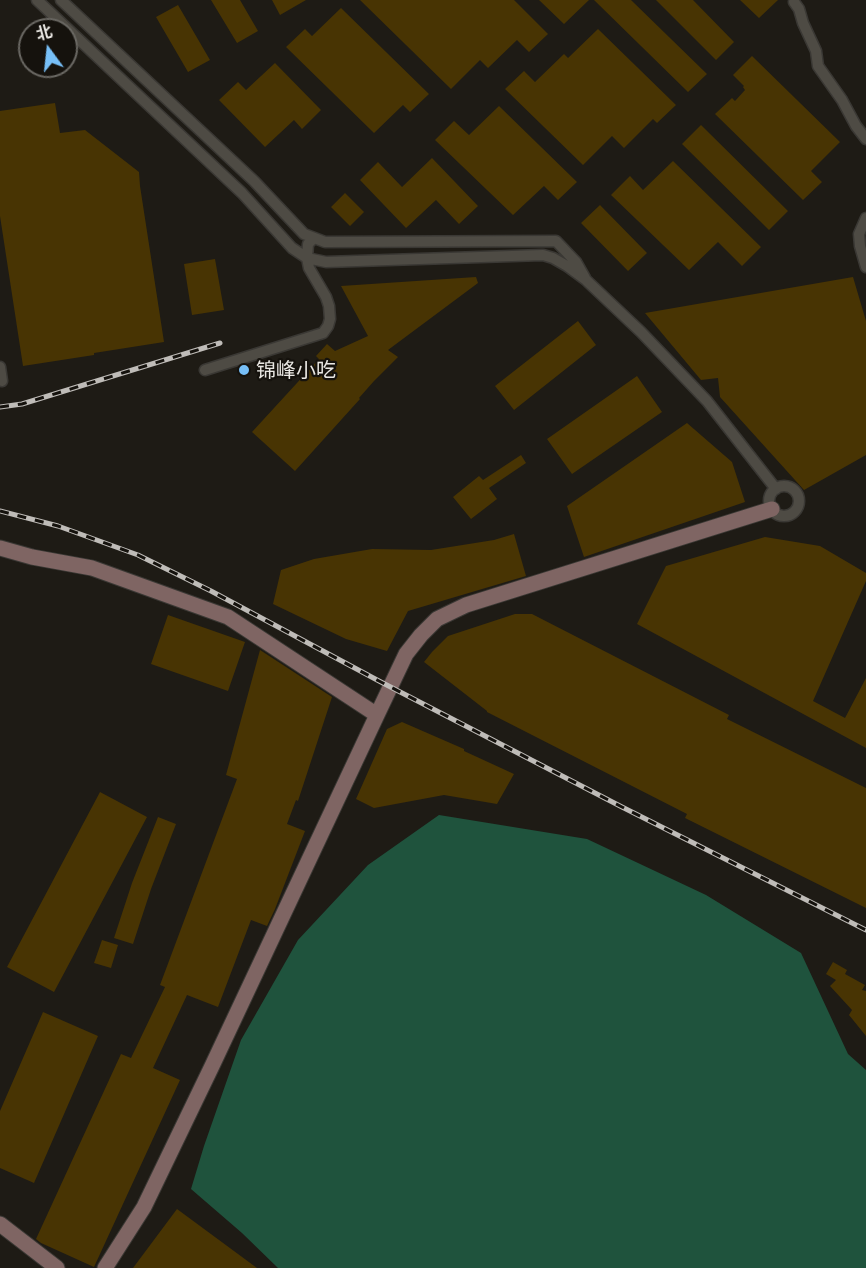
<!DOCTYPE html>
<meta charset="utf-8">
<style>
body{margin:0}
#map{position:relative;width:866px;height:1268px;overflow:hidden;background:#1e1b15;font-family:Barlow,"Noto Sans SC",sans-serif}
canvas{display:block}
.north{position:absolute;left:18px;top:18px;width:60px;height:60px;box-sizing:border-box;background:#15120d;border:2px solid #6a6863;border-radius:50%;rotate:345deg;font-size:16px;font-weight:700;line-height:24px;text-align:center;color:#eae8e4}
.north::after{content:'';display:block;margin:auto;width:21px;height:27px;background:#77bff7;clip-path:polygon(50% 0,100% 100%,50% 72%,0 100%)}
</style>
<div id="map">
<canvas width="866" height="1268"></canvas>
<div class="north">北</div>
</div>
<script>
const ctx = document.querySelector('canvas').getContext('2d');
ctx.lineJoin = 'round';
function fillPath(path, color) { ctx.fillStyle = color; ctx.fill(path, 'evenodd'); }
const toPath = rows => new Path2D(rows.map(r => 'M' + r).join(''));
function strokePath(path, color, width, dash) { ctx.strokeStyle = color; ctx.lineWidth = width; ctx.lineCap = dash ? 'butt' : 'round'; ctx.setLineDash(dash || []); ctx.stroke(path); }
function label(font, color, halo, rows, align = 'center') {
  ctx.font = font + ' Barlow,"Noto Sans SC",sans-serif'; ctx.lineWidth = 4.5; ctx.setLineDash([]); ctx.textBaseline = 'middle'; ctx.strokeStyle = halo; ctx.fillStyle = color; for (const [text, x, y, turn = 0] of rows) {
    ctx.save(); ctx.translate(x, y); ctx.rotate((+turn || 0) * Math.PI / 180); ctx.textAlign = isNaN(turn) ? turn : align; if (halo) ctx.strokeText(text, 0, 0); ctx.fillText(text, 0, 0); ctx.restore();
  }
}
const forest = toPath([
 [439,815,587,839,706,895,801,953,848,1054,866,1070,866,1268,278,1268,242,1233,191,1189,204,1146,241,1040,298,940,368,865]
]);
const building = toPath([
 [211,0,240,0,258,31,237,43],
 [272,0,306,0,280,15],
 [360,0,514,0,548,34,529,52,517,40,488,68,480,60,451,89],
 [539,0,589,0,564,24],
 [594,0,631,0,707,74,688,92],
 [656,0,693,0,734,42,716,60],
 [740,0,778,0,759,18],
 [178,5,210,60,188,72,156,17],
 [341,8,429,94,410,112,403,105,374,133,286,47,305,29,312,36],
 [598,29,676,105,657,123,653,119,624,148,612,136,583,165,505,89,524,71,535,82,564,54,568,58],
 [752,56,840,142,811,171,822,182,803,200,715,114,732,98,735,101,745,90,743,87,744,86,733,75],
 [275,63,321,110,302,129,294,120,265,147,219,100,238,82,246,90],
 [55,103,60,133,85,130,139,172,140,186,164,342,94,353,94,355,23,366,0,216,0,111],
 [499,106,577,182,558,200,544,186,513,215,435,140,454,121,469,135],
 [701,125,788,211,769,230,682,144],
 [432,158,478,206,459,224,436,200,406,228,360,180,378,162,402,187],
 [673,161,761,247,742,266,718,242,689,270,611,195,630,176,643,190],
 [345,193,364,212,350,226,331,207],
 [600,205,647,253,628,271,581,223],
 [215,259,224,310,192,315,184,264],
 [476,277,478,283,388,350,398,357,374,381,359,398,360,399,295,471,252,432,319,359,316,356,327,344,335,351,368,336,341,286],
 [853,277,866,321,866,455,804,490,720,397,718,378,701,380,645,313],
 [578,321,596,345,514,410,495,386],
 [637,376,662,412,572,474,547,439],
 [687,423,732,462,745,502,584,557,567,506],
 [521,455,526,463,489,488,497,499,471,519,453,497,479,476,483,480],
 [514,534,526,576,408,611,387,651,346,639,273,604,281,570,314,559,372,549,431,550,494,540],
 [765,537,820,546,866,573,866,581,813,701,845,718,866,678,866,748,637,624,666,566],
 [515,614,532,614,729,715,727,719,866,788,866,908,685,818,687,814,487,712,487,711,424,662,432,652,448,636],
 [168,615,245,642,228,691,151,664],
 [260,650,332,697,298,801,296,800,287,824,305,831,275,909,267,926,251,920,218,1007,187,995,153,1068,180,1080,94,1267,41,1243,36,1239,121,1054,131,1058,165,987,160,985,237,779,226,775],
 [402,722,464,749,464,751,514,774,497,804,444,795,374,808,356,799,387,729],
 [100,792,147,817,54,992,7,967],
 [158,817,176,824,151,889,133,944,114,938,132,883],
 [102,940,118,945,111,968,94,963],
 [833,962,847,970,845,974,865,985,862,990,866,991,866,1036,849,1015,852,1010,830,986,836,980,826,974],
 [43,1012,98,1036,34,1183,0,1168,0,1111],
 [177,1209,257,1268,133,1268]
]);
const street = toPath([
 [37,0,242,193,292,248,307,258,326,262,543,255,553,258,567,266,586,280,641,332,707,401,776,489],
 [61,0,254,181,304,234,325,242,556,241,576,262,585,278],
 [794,2,799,9,803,23,816,51,818,66,842,100,856,126,866,139],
 [866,218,859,234,860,246,866,267],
 [0,367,2,381],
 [205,370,323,333,328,326,330,319,329,306,326,297,309,268,307,258,308,244,314,238],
 '769 501a15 15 0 1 1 30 0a15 15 0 1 1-30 0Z'
]);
const secondary = toPath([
 [0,548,32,557,92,568,228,617,377,715],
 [0,1224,57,1268],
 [105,1268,144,1207,212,1066,377,715,406,654,421,635,437,619,466,605,772,509]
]);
const rail = toPath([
 [0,407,22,404,220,343],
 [0,511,58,526,138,555,211,591,379,681,622,807,866,930]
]);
const markers = [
 [244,370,6,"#77bff7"]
];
const poiNames = [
 ["锦峰小吃",256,370]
];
fillPath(forest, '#1f533d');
fillPath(building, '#483403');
strokePath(street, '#3a3834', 13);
strokePath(secondary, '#3a3834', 17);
strokePath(street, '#4e4b44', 10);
strokePath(secondary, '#7f6563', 15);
strokePath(rail, '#bfbcb8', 5);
strokePath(rail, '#15120d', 3, [9]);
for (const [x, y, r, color] of markers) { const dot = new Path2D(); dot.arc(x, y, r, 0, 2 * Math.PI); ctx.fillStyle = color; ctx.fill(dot); strokePath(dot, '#15120d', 2); }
label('20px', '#eae8e4', '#15120d', poiNames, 'left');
</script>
